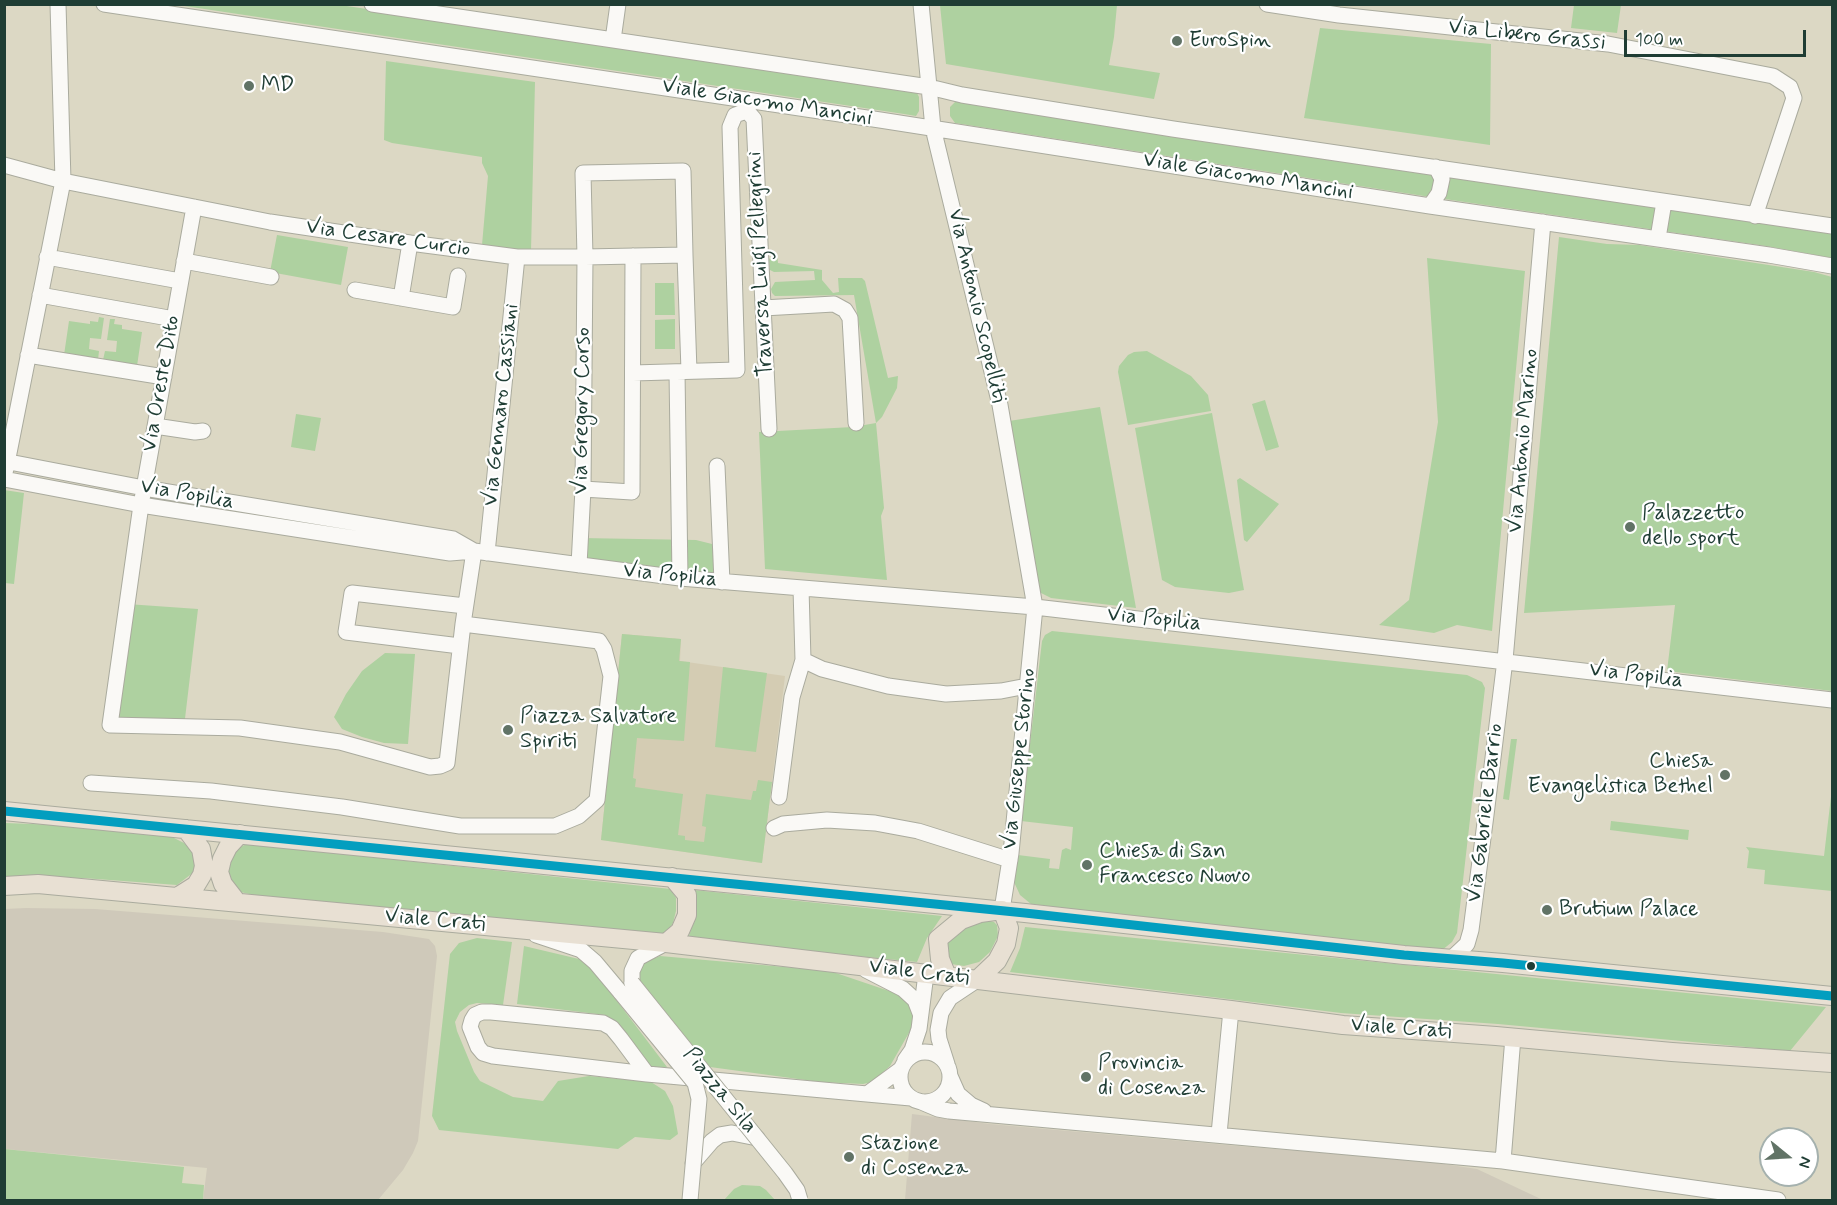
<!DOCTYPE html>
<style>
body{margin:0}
#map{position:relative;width:1837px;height:1205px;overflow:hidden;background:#dcd8c4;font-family:Mynerve,sans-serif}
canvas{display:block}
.frame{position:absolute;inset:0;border:6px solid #1f3d34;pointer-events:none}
.north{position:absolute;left:1759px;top:1127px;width:60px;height:60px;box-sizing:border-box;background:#fff;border:2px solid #a5b1ae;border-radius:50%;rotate:108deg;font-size:16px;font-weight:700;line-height:24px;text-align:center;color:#1f3d34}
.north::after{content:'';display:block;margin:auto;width:21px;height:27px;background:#617366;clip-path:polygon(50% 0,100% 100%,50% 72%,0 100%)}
.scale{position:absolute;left:1624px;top:30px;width:182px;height:27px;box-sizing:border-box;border:3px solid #1f3d34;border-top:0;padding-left:8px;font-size:18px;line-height:21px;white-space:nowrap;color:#1f3d34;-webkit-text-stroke:4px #fff;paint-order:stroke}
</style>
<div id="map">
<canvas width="1837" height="1205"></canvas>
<div class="frame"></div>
<div class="north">N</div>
<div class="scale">100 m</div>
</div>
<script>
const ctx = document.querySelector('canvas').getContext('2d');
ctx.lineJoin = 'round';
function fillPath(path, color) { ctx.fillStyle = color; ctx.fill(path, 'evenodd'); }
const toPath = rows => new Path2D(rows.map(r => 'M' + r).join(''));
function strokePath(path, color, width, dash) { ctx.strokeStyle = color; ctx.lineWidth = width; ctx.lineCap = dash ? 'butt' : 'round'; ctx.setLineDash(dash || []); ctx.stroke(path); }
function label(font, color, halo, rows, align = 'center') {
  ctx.font = font + ' Mynerve,sans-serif'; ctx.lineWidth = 4.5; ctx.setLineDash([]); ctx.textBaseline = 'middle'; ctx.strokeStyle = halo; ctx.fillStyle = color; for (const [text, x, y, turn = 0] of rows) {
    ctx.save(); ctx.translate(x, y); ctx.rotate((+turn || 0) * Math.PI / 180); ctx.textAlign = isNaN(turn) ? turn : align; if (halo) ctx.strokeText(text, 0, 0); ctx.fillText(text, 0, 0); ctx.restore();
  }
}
const built = toPath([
 [622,634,681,639,680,661,785,676,762,863,601,840]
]);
const industrial = toPath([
 [26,908,95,909,383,932,429,939,435,946,437,956,418,1141,413,1153,403,1170,378,1200,203,1200,207,1168,5,1149,4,909],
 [912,1114,990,1124,1238,1146,1361,1156,1370,1153,1477,1169,1543,1200,905,1200]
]);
const green = toPath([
 [178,5,340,5,916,91,919,97,919,111,916,116,904,114],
 [940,5,1117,5,1114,37,1109,65,1160,73,1154,99,946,64],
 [1574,5,1621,5,1617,33,1571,28],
 [1320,28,1491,44,1490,145,1304,118],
 [386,61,535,82,531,251,482,245,488,176,482,163,482,157,392,143,384,140],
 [956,101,1832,234,1832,258,1766,246,1424,196,955,123,950,116,950,107],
 [277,235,348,247,341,285,270,272],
 [1559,237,1607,244,1639,245,1814,272,1832,277,1832,691,1667,671,1675,605,1524,613],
 [777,254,778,263,822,270,822,280,833,293,839,292,838,278,862,278,865,281,888,378,898,376,897,388,882,417,876,423,884,508,881,516,887,580,765,569,759,432,853,427,876,423,854,295,775,296,772,293,771,289,775,282,815,280,814,271,774,272,770,270,769,259],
 [1427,258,1525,271,1492,631,1457,625,1434,633,1379,625,1409,600,1438,422],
 [655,283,674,283,675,315,655,315],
 [99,317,104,318,101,339,90,338,89,349,99,351,98,360,64,355,69,321,90,324,90,321,98,322],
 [110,319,115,319,114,324,122,325,122,329,142,332,137,366,103,360,105,351,116,352,117,341,107,340],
 [675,319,675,349,655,349,655,320],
 [1147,351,1191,376,1208,395,1211,411,1128,425,1118,372,1119,366,1128,355,1134,352],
 [1265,400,1279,447,1266,451,1252,404],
 [1100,407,1136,608,1051,598,1037,591,1009,421],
 [1212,413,1244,590,1229,593,1175,587,1162,580,1135,428],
 [296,414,321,418,315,451,291,447],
 [1240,478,1279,504,1247,542,1244,540,1237,480],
 [4,490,24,493,14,584,5,583],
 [581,538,696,540,720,546,722,582,579,565],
 [127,604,198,609,184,727,110,725],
 [1052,631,1467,675,1482,682,1485,688,1457,933,1452,942,1441,951,1189,925,1031,904,1020,895,1014,882,1018,855,1050,859,1049,868,1059,869,1062,850,1066,848,1071,850,1073,827,1021,821,1042,641,1045,635],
 [622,634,681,639,679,661,690,662,684,741,637,738,633,778,636,779,635,787,683,794,678,835,685,836,685,840,704,842,706,827,702,826,706,794,751,800,753,791,756,791,758,780,772,782,762,863,601,840],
 [385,653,415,654,408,744,384,743,362,737,342,729,334,717,346,694,362,671],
 [723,667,767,673,756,752,715,747],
 [1511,739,1517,739,1509,800,1503,799],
 [1832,788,1832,891,1764,884,1765,870,1747,868,1749,851,1746,847,1824,856],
 [1611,821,1689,830,1688,840,1610,830],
 [5,823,59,825,172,837,184,843,192,850,195,858,194,872,177,885,83,878,5,877],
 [247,844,671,889,676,898,676,911,673,923,666,934,661,937,258,896,236,891,226,876,229,856,236,849],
 [694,890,942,916,927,938,917,962,688,939,696,914,697,900],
 [985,920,994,922,997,925,998,936,990,952,979,962,964,966,951,964,946,945,954,933,970,922],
 [1025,927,1787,1003,1826,1007,1790,1051,1498,1024,1341,1013,1010,972,1020,948],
 [477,938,512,942,503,1005,477,1003,469,1005,460,1012,455,1022,457,1031,474,1072,480,1081,513,1097,543,1101,558,1081,589,1076,651,1082,665,1091,673,1106,678,1134,670,1140,635,1137,618,1149,439,1130,432,1116,450,954,459,943],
 [524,946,579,959,592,968,667,1067,659,1071,648,1065,614,1020,605,1015,517,1004],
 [660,956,830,971,901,995,908,1001,914,1017,910,1031,890,1066,872,1082,863,1084,820,1082,710,1067,638,978,637,970,645,962],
 [4,1149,184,1167,182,1183,204,1185,203,1200,5,1200],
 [742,1185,760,1186,766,1190,775,1200,724,1200,734,1189]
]);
const minor = toPath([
 [104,4,880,120,1430,206,1769,255,1832,266],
 [372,4,929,87,962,95,1173,129,1832,226],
 [921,4,933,128,1000,405,1035,607,1011,853,1002,910],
 [1267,4,1339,15,1608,44,1773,76,1790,87,1794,98,1755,216],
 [613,40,618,4],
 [748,102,747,111,754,119,769,429],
 [4,165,63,181,270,222,410,243,517,257,585,257,685,255,683,171,583,173,585,257,583,489,579,565],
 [1430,206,1439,193,1442,179,1436,167],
 [194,207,141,505,110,725,240,728,340,742,430,767,440,766,447,763,463,624,474,551],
 [1658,238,1664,202],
 [685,255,689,371],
 [47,257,180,281],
 [184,261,271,277],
 [355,290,453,307,458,276],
 [40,295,174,319],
 [401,298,410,243],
 [763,308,834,304,845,310,850,318,856,423],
 [28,355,164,377],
 [677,372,680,578],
 [633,373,737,370,730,127,735,115,747,111],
 [155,426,195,432,203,431],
 [4,461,144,488,453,539,474,551],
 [717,466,722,582],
 [4,478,63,181,58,4],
 [4,479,141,505,450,553,474,551,680,578,1035,607,1832,700],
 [583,489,632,492,633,256],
 [487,553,517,257],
 [801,588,803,660,822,669,888,686,946,694,1001,691,1027,686],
 [460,646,346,632,352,593,465,606],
 [91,783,211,791,342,807,460,826,555,826,579,816,597,800,611,676,604,649,599,641,463,624],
 [779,797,792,697,803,660],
 [774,828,783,824,827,820,875,823,918,831,1010,860],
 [536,935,581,950,595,962,621,993],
 [1451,959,1467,944,1471,930,1486,815,1505,660,1543,222],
 [866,970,903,989,915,1000,920,1013],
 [632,983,632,971,638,958,666,943],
 '900 1077a25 25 0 1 1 50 0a25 25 0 1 1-50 0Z',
 [905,1060,912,1050,919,1029,926,974],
 [947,1064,939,1039,938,1030,941,1013,950,998,977,980],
 [647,1074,621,1039,612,1028,603,1023,491,1012,482,1012,475,1015,472,1020,470,1027,478,1047,483,1053,493,1056,647,1074,911,1098],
 [950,1076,958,1094,971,1105,984,1111],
 [867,1094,901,1069],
 [919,1101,938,1109,949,1111,1503,1161,1513,1037],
 [1219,1134,1231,1010],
 [1503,1161,1778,1200],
 [693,1163,712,1141,720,1135,732,1133,757,1138]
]);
const major = toPath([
 [4,811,1025,913,1404,955,1503,963,1832,996],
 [4,886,38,884,666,943,1231,1010,1343,1025,1496,1036,1672,1052,1832,1063],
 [177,897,196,885,202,875,204,866,201,849,186,829],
 [237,902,223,884,219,872,222,859,228,847,240,834],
 [666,943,680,931,687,915,687,895,672,877],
 [947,976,940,959,938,939,961,920,980,913,1002,910,1009,928,1006,944,997,961,977,980]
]);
const minorBridge = toPath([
 [632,983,785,1173,797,1190,800,1200],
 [621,993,695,1083,699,1099,690,1200]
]);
const bus1 = toPath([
 [4,811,1025,913,1404,955,1503,963,1832,996]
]);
const markers = [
 [1177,41,6,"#617366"],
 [249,86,6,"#617366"],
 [1630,527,6,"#617366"],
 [508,730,6,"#617366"],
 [1725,775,6,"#617366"],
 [1087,865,6,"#617366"],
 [1547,910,6,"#617366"],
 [1531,966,5,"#1f3d34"],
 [1086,1077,6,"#617366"],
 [849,1157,6,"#617366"]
];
const streetNames = [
 ["Via Libero Grassi",1527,36,6],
 ["Viale Giacomo Mancini",767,103,9],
 ["Viale Giacomo Mancini",1248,177,9],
 ["Via Cesare Curcio",388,239,8],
 ["Traversa Luigi Pellegrini",761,264,-93],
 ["Via Antonio Scopelliti",976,306,77],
 ["Via Oreste Dito",162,384,-80],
 ["Via Gennaro Cassiani",502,405,-84],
 ["Via Gregory Corso",583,411,-89],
 ["Via Antonio Marino",1524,441,-85],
 ["Via Popilia",187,495,10],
 ["Via Popilia",670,576,6],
 ["Via Popilia",1154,620,6],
 ["Via Popilia",1636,676,7],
 ["Via Giuseppe Storino",1020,759,-84],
 ["Via Gabriele Barrio",1486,813,-83],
 ["Viale Crati",435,921,5],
 ["Viale Crati",919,973,7],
 ["Viale Crati",1401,1029,4],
 ["Piazza Sila",719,1091,51]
];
const poiNames = [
 ["EuroSpin",1189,41],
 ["MD",261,86],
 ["Palazzetto",1642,514],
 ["dello sport",1642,539],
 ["Piazza Salvatore",520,717],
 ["Spiriti",520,742],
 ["Chiesa",1713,762,"right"],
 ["Evangelistica Bethel",1713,787,"right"],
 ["Chiesa di San",1099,852],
 ["Francesco Nuovo",1099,877],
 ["Brutium Palace",1559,910],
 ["Provincia",1098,1064],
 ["di Cosenza",1098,1089],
 ["Stazione",861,1144],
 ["di Cosenza",861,1169]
];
fillPath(built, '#d4ccb3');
fillPath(industrial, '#cfc9ba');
fillPath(green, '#aed1a0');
strokePath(minor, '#aaab9e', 17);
strokePath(major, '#aaab9e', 20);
strokePath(minor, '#faf9f6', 15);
strokePath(major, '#e8e0d3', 18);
strokePath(minorBridge, '#aaab9e', 17, []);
strokePath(minorBridge, '#faf9f6', 15);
strokePath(bus1, '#039ebf', 9);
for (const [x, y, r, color] of markers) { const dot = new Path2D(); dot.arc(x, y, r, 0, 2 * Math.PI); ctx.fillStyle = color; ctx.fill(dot); strokePath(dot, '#fff', 2); }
label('22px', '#1f3d34', '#fff', streetNames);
label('22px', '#1f3d34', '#fff', poiNames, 'left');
</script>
